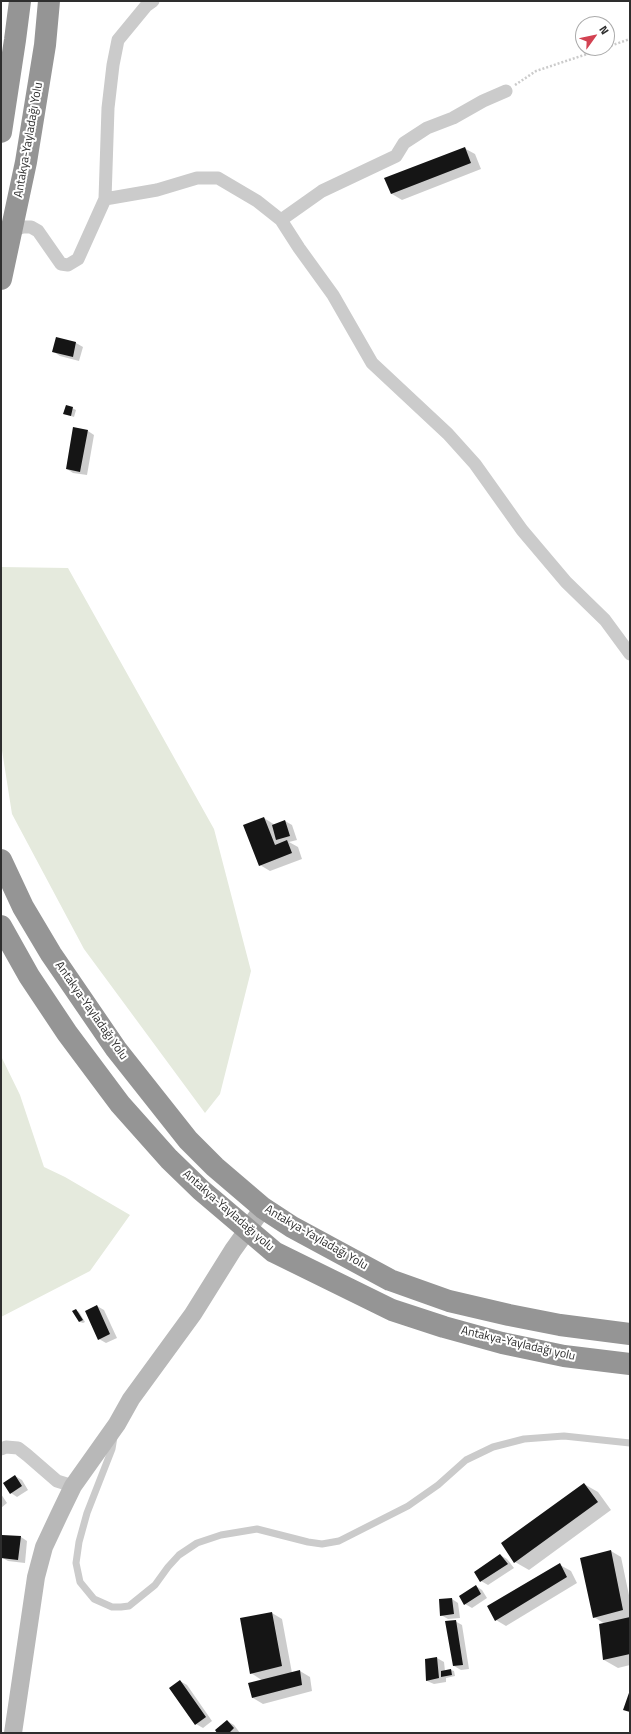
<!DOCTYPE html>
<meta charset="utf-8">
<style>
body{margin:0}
#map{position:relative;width:631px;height:1734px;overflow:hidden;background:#fff;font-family:"Titillium Web",sans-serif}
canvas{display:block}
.frame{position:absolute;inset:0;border:2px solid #2e2e2e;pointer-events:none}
.north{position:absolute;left:575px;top:16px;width:40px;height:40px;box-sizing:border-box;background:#fff;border:1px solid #ababab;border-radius:50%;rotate:57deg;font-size:11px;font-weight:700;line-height:16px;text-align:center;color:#2e2e2e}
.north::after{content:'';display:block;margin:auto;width:14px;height:18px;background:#d34252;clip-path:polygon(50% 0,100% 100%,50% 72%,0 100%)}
</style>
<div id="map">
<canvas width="631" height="1734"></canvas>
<div class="frame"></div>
<div class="north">N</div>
</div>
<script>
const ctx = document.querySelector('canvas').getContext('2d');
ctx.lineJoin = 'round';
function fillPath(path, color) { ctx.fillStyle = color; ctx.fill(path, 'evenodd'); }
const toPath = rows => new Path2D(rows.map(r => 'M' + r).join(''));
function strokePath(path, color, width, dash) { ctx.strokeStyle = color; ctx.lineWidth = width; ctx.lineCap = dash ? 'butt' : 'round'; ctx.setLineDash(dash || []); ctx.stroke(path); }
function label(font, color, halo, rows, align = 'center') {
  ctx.font = font + ' "Titillium Web",sans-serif'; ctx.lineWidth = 4; ctx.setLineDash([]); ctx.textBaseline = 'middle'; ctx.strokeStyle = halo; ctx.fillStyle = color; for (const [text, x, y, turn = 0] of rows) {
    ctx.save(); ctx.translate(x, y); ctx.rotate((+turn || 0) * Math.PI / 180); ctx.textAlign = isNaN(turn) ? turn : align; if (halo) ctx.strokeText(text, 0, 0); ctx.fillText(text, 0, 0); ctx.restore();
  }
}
const green = toPath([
 [1,567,68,568,214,829,251,971,220,1094,205,1113,84,949,12,814,1,744],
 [1,1056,20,1095,44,1167,65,1177,130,1215,90,1271,1,1317]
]);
const shadow = toPath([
 [464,148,475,154,481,169,402,200,392,194,386,179],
 [57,338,76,343,83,347,79,361,60,356,54,352],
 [72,408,76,410,74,417,64,414],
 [88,431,94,435,87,475,73,473,67,469],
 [264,818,275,825,285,821,292,825,297,840,289,842,298,847,302,859,270,871,260,865],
 [97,1306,104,1310,117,1338,106,1343,99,1339],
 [76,1310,79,1312,85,1322,83,1323,80,1322],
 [15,1476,22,1480,28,1490,17,1497,11,1493],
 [584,1484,598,1492,611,1510,529,1570,515,1562,502,1544],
 [1,1494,7,1503,1,1508],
 [21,1537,27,1541,25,1563,8,1561,1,1557],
 [611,1551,621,1557,630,1600,630,1665,618,1668,604,1660,600,1625,605,1624,594,1617],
 [500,1555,507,1559,514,1568,488,1585,481,1581],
 [560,1565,571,1571,577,1583,506,1626,496,1620],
 [476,1586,482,1590,487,1598,472,1608,465,1604,460,1596],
 [452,1599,458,1603,460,1618,448,1619,441,1615],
 [272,1613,282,1619,292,1673,300,1671,310,1677,312,1691,263,1704,253,1698,263,1681,251,1673],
 [455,1621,462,1625,469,1669,461,1670,454,1666],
 [437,1658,444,1662,445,1671,451,1670,454,1671,455,1676,446,1678,446,1682,434,1684,427,1681,426,1660],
 [180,1681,187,1685,212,1721,203,1728,196,1724,171,1688],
 [227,1721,234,1725,240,1733,218,1733]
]);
const building = toPath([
 [465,147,471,163,391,194,384,178],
 [56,337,76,342,73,357,52,352],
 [66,405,73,407,71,416,63,414],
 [73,427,88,430,80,472,66,469],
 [264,817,275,845,287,840,292,853,259,866,243,825],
 [285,820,290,836,276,840,272,825],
 [97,1305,110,1334,98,1340,85,1311],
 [76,1309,83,1320,79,1322,72,1311],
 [15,1475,22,1486,10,1494,3,1483],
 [584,1483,598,1502,514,1563,501,1543],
 [2,1535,21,1536,18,1560,1,1558],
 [611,1550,623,1610,593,1618,580,1558],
 [500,1554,508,1564,480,1582,474,1572],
 [560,1563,567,1577,495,1621,487,1606],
 [476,1585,481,1594,464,1605,459,1596],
 [452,1598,454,1614,440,1616,439,1599],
 [272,1612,282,1666,250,1674,240,1618],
 [630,1617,630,1654,603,1660,599,1624],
 [456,1620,463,1665,453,1666,445,1621],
 [437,1657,439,1678,426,1681,425,1659],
 [451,1669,452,1675,441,1677,441,1671],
 [300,1670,302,1685,252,1698,248,1683],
 [180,1680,206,1717,195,1725,169,1688],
 [630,1690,630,1712,623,1710],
 [227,1720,234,1728,229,1733,217,1733,215,1730]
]);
const path = toPath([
 [607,47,630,39],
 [515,85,536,71,605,48]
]);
const lane = toPath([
 [114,1437,112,1449,87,1513,79,1542,76,1563,80,1582,94,1599,112,1607,121,1607,129,1606,155,1585,168,1567,179,1555,197,1543,221,1535,257,1529,308,1542,322,1544,339,1541,408,1506,438,1485,466,1460,493,1447,524,1439,564,1436,630,1443]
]);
const street = toPath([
 [105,199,157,190,197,178,218,178,257,201,281,220,299,248,333,295,372,363,448,434,475,464,522,530,566,582,605,620,630,654],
 [281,220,322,191,396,156,404,143,427,128,453,118,483,101,506,91],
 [12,231,23,227,31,227,38,231,61,264,68,265,78,259,105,199,108,108,113,65,118,40,146,6,153,1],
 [1,1449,6,1447,18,1448,27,1455,57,1481,73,1486]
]);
const secondary = toPath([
 [13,1733,36,1577,44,1547,59,1515,73,1486,117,1424,131,1399,193,1314,233,1250,263,1208]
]);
const highway = toPath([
 [1,132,15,40,20,1],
 [1,279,26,162,45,45,49,1],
 [1,860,23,907,51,954,116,1049,188,1140,215,1167,263,1208,292,1227,390,1280,449,1301,509,1315,560,1325,630,1334],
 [1,926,29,976,67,1033,120,1104,169,1159,201,1190,274,1252,392,1310,444,1327,502,1343,564,1356,630,1364]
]);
const streetNames = [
 ["Antakya-Yayladağı Yolu",29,140,-80],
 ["Antakya-Yayladağı Yolu",91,1011,55],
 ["Antakya-Yayladağı yolu",228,1211,41],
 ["Antakya-Yayladağı Yolu",316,1238,30],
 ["Antakya-Yayladağı yolu",518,1344,13]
];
fillPath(green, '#e5eadd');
fillPath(shadow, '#0003');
fillPath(building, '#151515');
strokePath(path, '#cbcbcb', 2.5, [2, 2]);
strokePath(lane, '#cbcbcb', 7);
strokePath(street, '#cbcbcb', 13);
strokePath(secondary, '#b8b8b8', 18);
strokePath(highway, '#959595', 22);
label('12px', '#2e2e2e', '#fff', streetNames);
</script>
